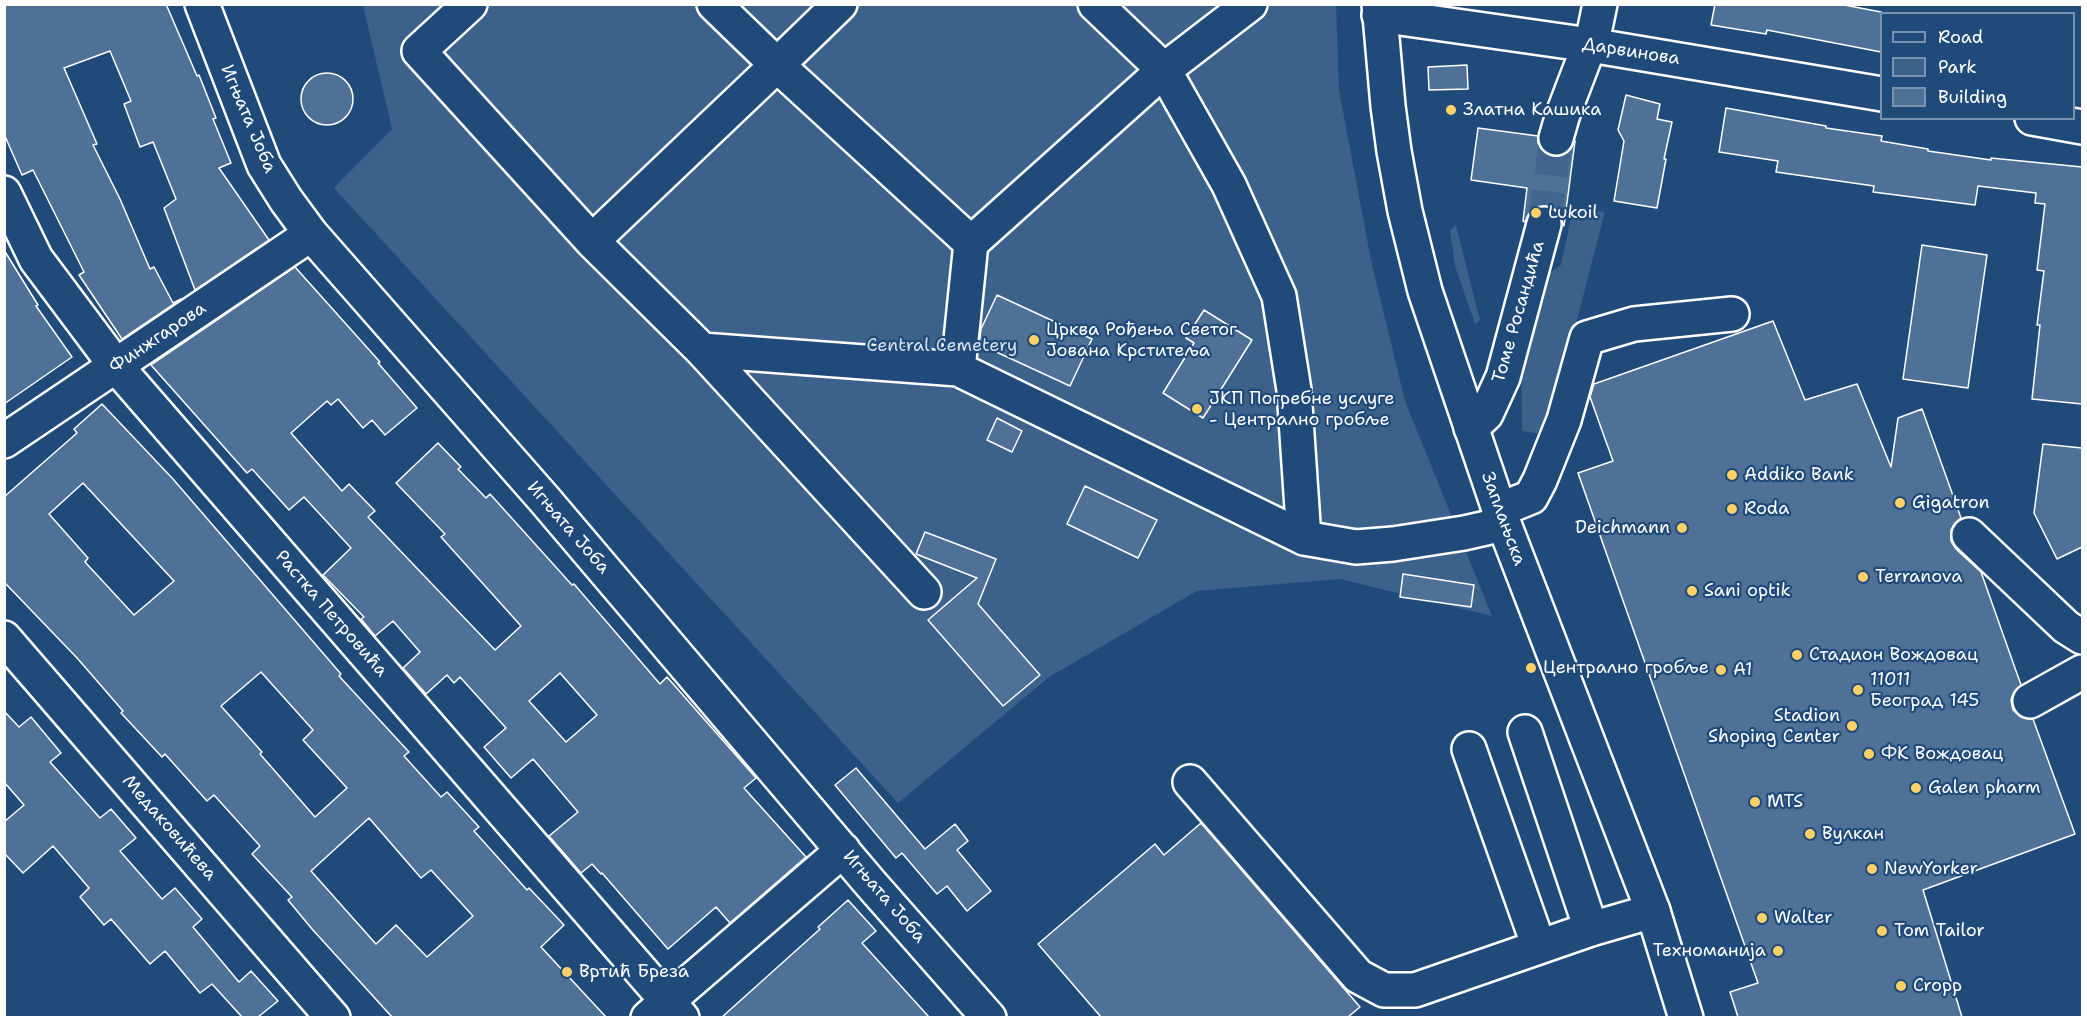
<!DOCTYPE html>
<meta charset="utf-8">
<style>
body{margin:0}
#map{position:relative;width:2087px;height:1022px;overflow:hidden;background:#1f4a7a;font-family:"Shantell Sans",sans-serif}
canvas{display:block}
.frame{position:absolute;inset:0;border:6px solid #fff;pointer-events:none}
.legend{position:absolute;left:1880px;top:12px;width:195px;height:108px;box-sizing:border-box;background:#1f4a7a;border:2px solid #7992af;margin:0;padding:8px 10px;list-style:none;font-size:18px;color:#fff}
.legend li{display:flex;align-items:center;gap:12px;height:30px}
.legend b{width:30px;border:2px solid #7992af}
</style>
<div id="map">
<canvas width="2087" height="1022"></canvas>
<div class="frame"></div>
<ul class="legend">
<li><b style="height:8px;background:#1f4a7a"></b>Road</li>
<li><b style="height:16px;background:#3c618b"></b>Park</li>
<li><b style="height:16px;background:#507197"></b>Building</li>
</ul>
</div>
<script>
const ctx = document.querySelector('canvas').getContext('2d');
ctx.lineJoin = 'round';
function fillPath(path, color) { ctx.fillStyle = color; ctx.fill(path, 'evenodd'); }
const toPath = rows => new Path2D(rows.map(r => 'M' + r).join(''));
function strokePath(path, color, width, dash) { ctx.strokeStyle = color; ctx.lineWidth = width; ctx.lineCap = dash ? 'butt' : 'round'; ctx.setLineDash(dash || []); ctx.stroke(path); }
function label(font, color, halo, rows, align = 'center') {
  ctx.font = font + ' "Shantell Sans",sans-serif'; ctx.lineWidth = 4.5; ctx.setLineDash([]); ctx.textBaseline = 'middle'; ctx.strokeStyle = halo; ctx.fillStyle = color; for (const [text, x, y, turn = 0] of rows) {
    ctx.save(); ctx.translate(x, y); ctx.rotate((+turn || 0) * Math.PI / 180); ctx.textAlign = isNaN(turn) ? turn : align; if (halo) ctx.strokeText(text, 0, 0); ctx.fillText(text, 0, 0); ctx.restore();
  }
}
const green = toPath([
 [363,5,1336,5,1339,90,1371,260,1405,401,1492,616,1340,579,1197,591,1049,677,898,803,334,188,392,129],
 [1573,208,1605,212,1547,435,1522,431,1521,348,1536,326,1548,274,1561,265],
 [1456,225,1480,320,1475,324,1455,266,1450,230]
]);
const building = toPath([
 [4,4,166,4,197,76,199,75,216,118,213,119,231,163,219,168,269,240,195,290,164,208,176,199,153,142,140,147,124,104,131,101,110,51,64,68,97,144,93,145,120,199,150,269,154,267,173,303,181,299,122,339,79,275,84,272,33,170,22,175,4,134,4,4],
 [1715,4,1839,4,1881,12,1881,52,1767,30,1766,34,1711,25,1715,4],
 [1467,65,1468,89,1429,90,1428,67,1467,65],
 '301 99a26 26 0 1 1 52 0a26 26 0 1 1-52 0Z',
 [1626,95,1660,104,1657,119,1672,122,1664,159,1666,159,1657,208,1614,201,1624,141,1618,130,1626,95],
 [1726,108,1826,126,1826,128,1882,136,1881,141,1928,149,1928,151,1991,160,1991,158,2082,167,2082,404,2032,399,2040,325,2037,325,2044,271,2037,270,2045,204,2035,203,2036,193,1978,186,1975,205,1873,192,1874,186,1776,172,1778,161,1719,152,1726,108],
 [1478,128,1538,136,1538,143,1542,150,1551,156,1561,156,1568,152,1575,141,1564,226,1558,211,1548,206,1539,206,1531,210,1525,222,1523,221,1527,188,1471,180,1478,128],
 [1922,245,1987,255,1968,388,1903,379,1922,245],
 [4,250,38,305,36,306,72,357,4,404,4,250],
 [295,267,380,362,378,363,417,408,385,435,372,420,363,428,338,399,331,405,327,401,291,433,342,491,349,484,375,511,368,517,495,650,521,626,441,537,445,534,396,483,438,443,461,467,458,469,486,498,490,494,572,585,574,584,660,684,667,677,756,778,744,788,806,857,730,923,716,907,668,949,602,873,601,874,592,864,581,873,549,836,578,812,533,759,511,778,484,747,506,728,460,677,454,683,447,675,426,694,403,668,420,652,393,621,375,636,361,619,364,617,323,575,351,548,304,497,289,510,252,469,247,473,151,365,295,267],
 [560,673,597,715,566,742,529,701,560,673],
 [997,295,1092,339,1070,386,979,344,981,329,997,295],
 [1204,310,1252,340,1203,418,1163,393,1194,343,1186,338,1204,310],
 [1773,321,1805,400,1857,384,1891,467,1898,418,1922,409,1961,518,1955,523,1951,530,1951,541,1956,549,1981,572,2021,685,2014,692,2011,700,2013,710,2021,717,2033,719,2075,834,1923,890,1962,1017,1738,1017,1730,992,1758,983,1578,473,1613,461,1590,397,1594,384,1773,321],
 [102,404,173,479,341,674,339,676,409,752,404,756,441,797,447,792,479,827,474,831,527,890,529,888,564,925,541,947,606,1017,392,1017,312,929,288,900,292,897,252,854,260,846,214,795,207,801,165,754,162,757,121,713,123,711,78,659,4,582,4,497,77,433,74,429,102,404],
 [83,483,174,581,134,615,85,562,88,558,49,514,83,483],
 [261,672,313,730,303,740,347,788,315,817,260,754,262,752,221,706,261,672],
 [369,818,421,878,431,870,473,916,427,957,396,925,376,944,311,871,369,818],
 [997,418,1022,431,1012,452,987,440,997,418],
 [2043,444,2082,448,2082,547,2057,559,2034,513,2043,444],
 [1085,486,1157,520,1138,558,1067,524,1085,486],
 [925,532,996,559,978,604,1040,675,1003,706,928,620,977,578,916,554,925,532],
 [1403,574,1474,585,1471,607,1400,597,1403,574],
 [4,711,19,727,31,717,61,753,50,762,100,818,111,809,136,838,120,851,162,899,175,888,202,919,193,927,239,982,251,971,278,1001,258,1017,242,1017,212,984,200,993,165,951,150,964,111,919,104,925,80,897,89,888,53,846,23,873,4,853,4,822,24,805,4,782,4,711],
 [856,768,925,849,955,824,968,841,957,850,991,891,967,911,947,886,937,894,902,853,896,858,835,785,856,768],
 [1201,823,1360,1007,1348,1017,1101,1017,1038,944,1155,844,1164,855,1201,823],
 [848,900,876,931,862,943,929,1017,722,1017,820,929,818,927,848,900]
]);
const minorTunnel = toPath([
 [1544,224,1556,138]
]);
const minor = toPath([
 [202,4,264,165,286,200,311,234,544,499,871,884,989,1018],
 [470,4,419,51,592,241,702,350,958,369,1304,538,1356,547,1393,544,1464,533,1504,524],
 [840,4,777,65,971,243,1164,70,1229,185,1279,296,1294,390,1304,538],
 [1095,4,1164,70,1250,4],
 [1379,15,1590,45,1882,94],
 [2032,118,2082,127],
 [1556,138,1563,114,1594,33,1600,4],
 [4,193,36,259,116,366,682,1018],
 [592,241,777,65,714,4],
 [702,350,924,592],
 [958,369,971,243],
 [1471,428,1486,414,1503,377,1544,224],
 [4,441,311,234],
 [1499,510,1531,497,1540,480,1564,420,1587,338,1634,324,1732,314],
 [1969,535,2066,627,2082,637],
 [4,638,333,1018],
 [2030,701,2082,672],
 [1525,732,1591,929],
 [1469,749,1539,947],
 [1190,782,1358,976,1384,990,1415,990,1591,929,1653,911],
 [648,1018,843,850]
]);
const major = toPath([
 [1379,4,1388,106,1394,151,1405,211,1425,291,1504,524,1653,911,1686,1018]
]);
const markers = [
 [1451,110,6,"#ffd166"],
 [1536,213,6,"#ffd166"],
 [1034,340,6,"#ffd166"],
 [1197,409,6,"#ffd166"],
 [1732,475,6,"#ffd166"],
 [1900,503,6,"#ffd166"],
 [1732,509,6,"#ffd166"],
 [1682,528,6,"#ffd166"],
 [1863,577,6,"#ffd166"],
 [1692,591,6,"#ffd166"],
 [1797,655,6,"#ffd166"],
 [1531,668,6,"#ffd166"],
 [1721,670,6,"#ffd166"],
 [1858,690,6,"#ffd166"],
 [1852,726,6,"#ffd166"],
 [1869,754,6,"#ffd166"],
 [1916,788,6,"#ffd166"],
 [1755,802,6,"#ffd166"],
 [1810,834,6,"#ffd166"],
 [1872,869,6,"#ffd166"],
 [1762,918,6,"#ffd166"],
 [1882,931,6,"#ffd166"],
 [1778,951,6,"#ffd166"],
 [567,972,6,"#ffd166"],
 [1901,986,6,"#ffd166"]
];
const streetNames = [
 ["Дарвинова",1631,52,9],
 ["Игњата Јоба",248,119,67],
 ["Томе Росандића",1519,312,-74],
 ["Финжгарова",158,338,-34],
 ["Заплањска",1503,519,70],
 ["Игњата Јоба",568,528,49],
 ["Растка Петровића",331,614,49],
 ["Медаковићева",169,828,49],
 ["Игњата Јоба",884,897,49]
];
const poiNames = [
 ["Златна Кашика",1463,110],
 ["Lukoil",1548,213],
 ["Црква Рођења Светог",1046,330],
 ["Јована Крститеља",1046,351],
 ["ЈКП Погребне услуге",1209,399],
 ["- Централно гробље",1209,420],
 ["Addiko Bank",1744,475],
 ["Gigatron",1912,503],
 ["Roda",1744,509],
 ["Deichmann",1670,528,"right"],
 ["Terranova",1875,577],
 ["Sani optik",1704,591],
 ["Стадион Вождовац",1809,655],
 ["Централно гробље",1543,668],
 ["A1",1733,670],
 ["11011",1870,680],
 ["Београд 145",1870,701],
 ["Stadion",1840,716,"right"],
 ["Shoping Center",1840,737,"right"],
 ["ФК Вождовац",1881,754],
 ["Galen pharm",1928,788],
 ["MTS",1767,802],
 ["Вулкан",1822,834],
 ["NewYorker",1884,869],
 ["Walter",1774,918],
 ["Tom Tailor",1894,931],
 ["Техноманија",1766,951,"right"],
 ["Вртић Бреза",579,972],
 ["Cropp",1913,986]
];
const parkNames = [
 ["Central Cemetery",942,346]
];
fillPath(green, '#3c618b');
fillPath(building, '#507197');
strokePath(building, '#fff', 1.5);
strokePath(minorTunnel, '#41658e', 33, [33, 16]);
strokePath(minor, '#fff', 38);
strokePath(major, '#fff', 38);
strokePath(minor, '#1f4a7a', 33);
strokePath(major, '#1f4a7a', 33);
for (const [x, y, r, color] of markers) { const dot = new Path2D(); dot.arc(x, y, r, 0, 2 * Math.PI); ctx.fillStyle = color; ctx.fill(dot); strokePath(dot, '#1f4a7a', 2); }
label('18px', '#fff', '#1f4a7a', streetNames);
label('18px', '#fff', '#1f4a7a', poiNames, 'left');
label('18px', '#d8dfe8', '#1f4a7a', parkNames);
</script>
